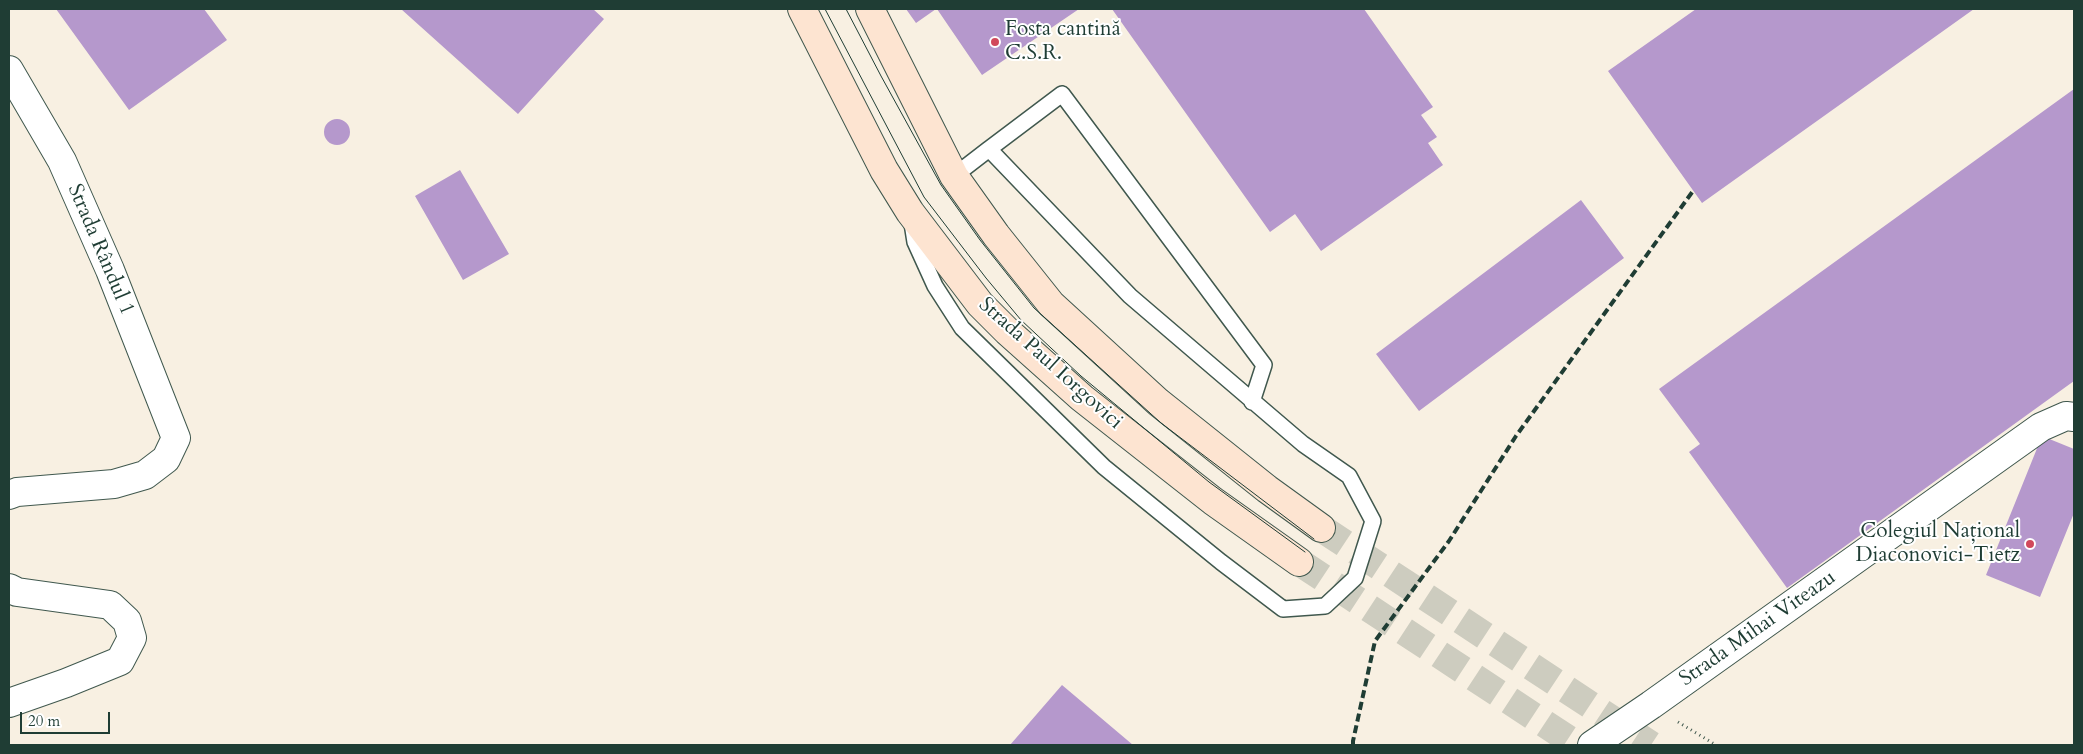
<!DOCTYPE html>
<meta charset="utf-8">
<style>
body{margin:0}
#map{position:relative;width:2083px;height:754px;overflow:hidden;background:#f8f0e2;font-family:Cardo,serif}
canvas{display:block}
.frame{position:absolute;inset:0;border:10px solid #1f3d34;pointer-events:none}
.scale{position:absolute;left:20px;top:712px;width:90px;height:22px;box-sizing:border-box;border:2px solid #1f3d34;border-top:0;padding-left:6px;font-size:15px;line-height:18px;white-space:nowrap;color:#1f3d34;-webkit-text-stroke:4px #fff;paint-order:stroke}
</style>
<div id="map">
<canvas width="2083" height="754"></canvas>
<div class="frame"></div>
<div class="scale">20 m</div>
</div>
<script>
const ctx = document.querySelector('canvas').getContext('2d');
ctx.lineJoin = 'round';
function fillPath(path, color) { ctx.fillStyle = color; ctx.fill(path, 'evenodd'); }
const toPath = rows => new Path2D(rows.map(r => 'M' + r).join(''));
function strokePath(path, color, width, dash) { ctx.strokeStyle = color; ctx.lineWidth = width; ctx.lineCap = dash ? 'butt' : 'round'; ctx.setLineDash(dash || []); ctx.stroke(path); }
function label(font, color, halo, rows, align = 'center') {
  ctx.font = font + ' Cardo,serif'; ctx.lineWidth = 4; ctx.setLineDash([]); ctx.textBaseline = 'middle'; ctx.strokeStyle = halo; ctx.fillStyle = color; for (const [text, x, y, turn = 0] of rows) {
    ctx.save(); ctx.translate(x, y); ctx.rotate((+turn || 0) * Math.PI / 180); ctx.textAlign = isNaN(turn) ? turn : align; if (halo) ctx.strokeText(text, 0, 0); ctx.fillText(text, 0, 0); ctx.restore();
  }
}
const building = toPath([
 [56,9,204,9,227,40,129,110],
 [401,9,593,9,604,19,518,114],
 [906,9,936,9,916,23],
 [937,9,1079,9,982,75],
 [1112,9,1364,9,1433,107,1421,115,1437,137,1428,143,1443,165,1321,251,1295,214,1270,232],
 [1696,9,1974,9,1702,203,1608,71],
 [2074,89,2074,381,1787,588,1689,452,1700,444,1659,389],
 '324 132a13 13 0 1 1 26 0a13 13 0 1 1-26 0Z',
 [460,170,509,254,463,280,415,196],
 [1581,200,1624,258,1419,411,1376,354],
 [2042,436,2074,449,2074,513,2040,597,1986,575],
 [1062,685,1133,745,1010,745]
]);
const secondaryTunnel = toPath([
 [1321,528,1651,745],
 [1299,562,1577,745]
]);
const path = toPath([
 [1678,722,1716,745]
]);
const service = toPath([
 [989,149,1062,94,1264,365,1252,402],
 [912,223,915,242,935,286,962,328,1104,467,1221,562,1283,609,1325,606,1355,578,1373,521,1349,476,1303,444,1130,296,989,149,954,176]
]);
const minor = toPath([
 [9,70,62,161,110,270,176,438,166,459,145,475,114,484,17,492,9,495],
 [9,588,17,592,110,605,127,621,132,638,120,661,66,683,9,703],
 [1592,745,1651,705,2041,427,2066,416,2074,417]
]);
const secondary = toPath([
 [802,9,884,170,910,212,980,304,1007,331,1082,398,1213,501,1299,562],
 [870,9,954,176,996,235,1051,304,1158,402,1267,489,1321,528]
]);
const tram = toPath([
 [825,9,924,197,986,278,1021,320,1081,376,1209,482,1305,552],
 [846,9,881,76,941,185,980,240,1034,308,1161,423,1314,539]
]);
const rail = toPath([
 [1353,745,1353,741,1375,641,1449,541,1516,436,1693,191]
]);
const markers = [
 [995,42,5,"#d1495b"],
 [2030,544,5,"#d1495b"]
];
const poiNames = [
 ["Fosta cantină",1005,30],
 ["C.S.R.",1005,54],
 ["Colegiul Național",2020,532,"right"],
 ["Diaconovici-Tietz",2020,556,"right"]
];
const streetNames = [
 ["Strada Rândul 1",100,250,67],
 ["Strada Paul Iorgovici",1050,364,42],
 ["Strada Mihai Viteazu",1758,629,-35]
];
fillPath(building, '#b598cc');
strokePath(secondaryTunnel, '#cdccbf', 28, [28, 14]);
strokePath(service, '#40584e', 18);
strokePath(minor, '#40584e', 30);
strokePath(secondary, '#40584e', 30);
strokePath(path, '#40584e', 3, [1, 4]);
strokePath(service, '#fff', 15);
strokePath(minor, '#fff', 28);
strokePath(secondary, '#fde4d1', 28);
strokePath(tram, '#1f3d34', 1);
strokePath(rail, '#1f3d34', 4, [8, 4]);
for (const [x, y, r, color] of markers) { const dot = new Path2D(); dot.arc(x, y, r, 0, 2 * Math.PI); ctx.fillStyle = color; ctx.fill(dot); strokePath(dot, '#fff', 2); }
label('21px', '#1f3d34', '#fff', poiNames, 'left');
label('21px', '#1f3d34', '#fff', streetNames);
</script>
